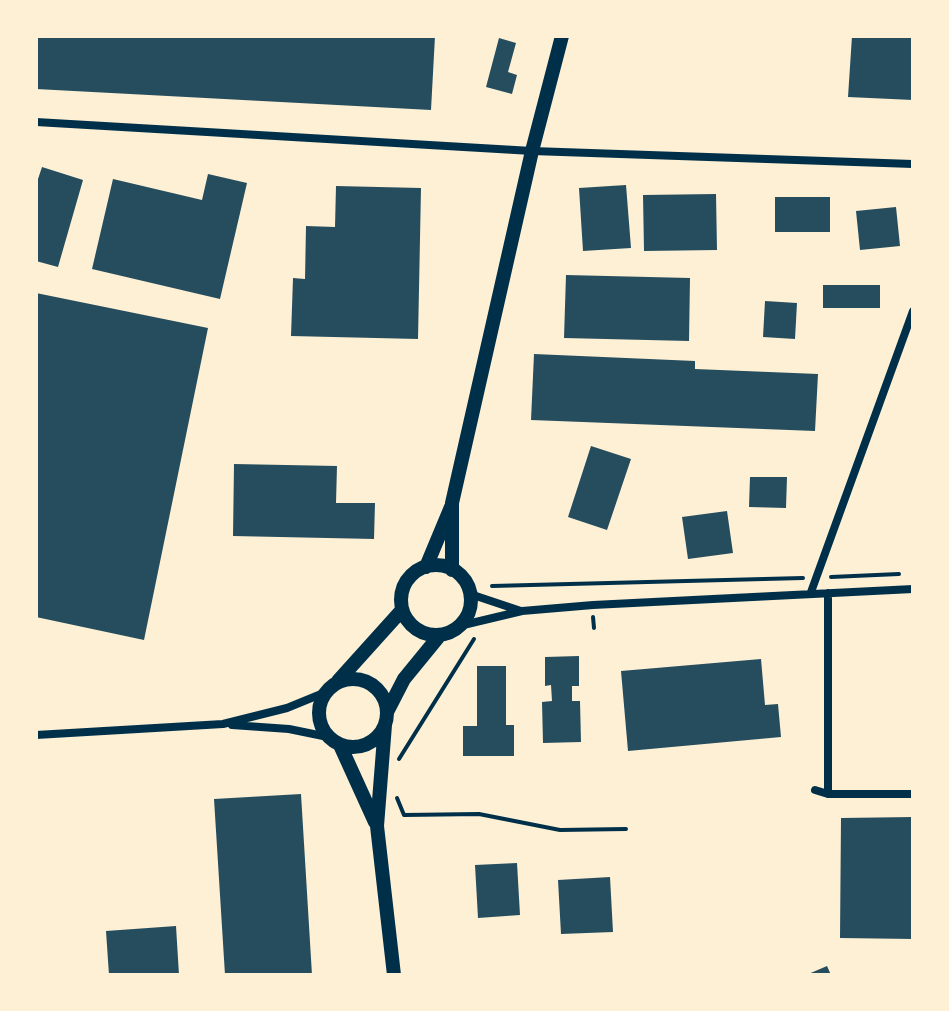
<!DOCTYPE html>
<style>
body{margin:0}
#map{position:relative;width:949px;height:1011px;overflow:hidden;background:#fdf0d5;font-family:"Fira Sans Condensed",sans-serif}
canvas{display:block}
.frame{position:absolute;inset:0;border:38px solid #fdf0d5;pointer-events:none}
</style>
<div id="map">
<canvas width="949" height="1011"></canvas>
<div class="frame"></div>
</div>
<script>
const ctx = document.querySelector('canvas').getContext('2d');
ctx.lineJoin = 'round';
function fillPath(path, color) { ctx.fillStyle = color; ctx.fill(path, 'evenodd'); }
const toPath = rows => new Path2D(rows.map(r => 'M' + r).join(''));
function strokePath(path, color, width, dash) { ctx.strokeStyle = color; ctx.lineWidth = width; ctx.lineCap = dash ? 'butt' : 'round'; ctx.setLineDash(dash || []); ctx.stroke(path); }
const building = toPath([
 [36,36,435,36,431,110,36,89],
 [852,36,913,36,913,100,848,97],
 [499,38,516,43,508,72,517,75,512,94,486,87],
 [42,167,83,180,58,267,36,261,36,185],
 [208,174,247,183,220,299,92,269,113,179,202,200],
 [626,185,631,248,583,251,579,188],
 [336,186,421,188,418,339,291,336,293,278,305,279,306,226,335,227],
 [716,194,717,250,644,251,643,195],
 [775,197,830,197,830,232,775,232],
 [896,207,900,246,860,250,856,211],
 [566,275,690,278,689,341,564,338],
 [823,285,880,285,880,308,823,308],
 [36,293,208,328,144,640,36,617],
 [765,301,797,303,795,339,763,337],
 [534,354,695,361,695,369,818,374,815,431,531,420],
 [591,446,631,459,607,530,568,517],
 [234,464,337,466,336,503,375,503,374,539,233,536],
 [750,477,787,477,786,508,749,507],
 [727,511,733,553,688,559,682,517],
 [579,656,579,686,572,686,572,701,580,701,581,742,543,743,542,702,552,701,551,685,545,686,545,657],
 [761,659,765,705,778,704,781,737,628,751,621,671],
 [477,666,506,666,506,725,514,725,514,756,463,756,463,726,477,726],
 [301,794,312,975,225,975,214,799],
 [913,817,913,939,840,938,841,818],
 [517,863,520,915,478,918,475,865],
 [610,877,613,932,561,934,558,880],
 [176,926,179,975,109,975,106,931],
 [827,966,831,975,806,975]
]);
const path = toPath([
 [831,577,899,574],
 [492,586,803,578],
 [593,617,594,628],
 [399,759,474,639],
 [397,798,404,815,479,814,560,830,626,829]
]);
const minor = toPath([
 [36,122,532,151,913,164],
 [811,592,913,311],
 [828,593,828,794,913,794],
 [470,594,521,611],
 [459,626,522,611,593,605,913,589],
 [232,725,289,729,328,737],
 [36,735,223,724,287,708,326,692],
 [815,790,828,794]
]);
const secondary = toPath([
 '401 600a35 35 0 1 1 70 0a35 35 0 1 1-70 0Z',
 [426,567,451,507],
 [452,570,452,503,532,151,562,36],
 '319 713a34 34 0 1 1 68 0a34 34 0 1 1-68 0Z',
 [338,681,402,610],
 [387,712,404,679,440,635],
 [385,725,377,826,394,975],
 [340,745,375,822]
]);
fillPath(building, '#264d5e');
strokePath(path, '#003049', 4);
strokePath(minor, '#003049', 8);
strokePath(secondary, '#003049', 14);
</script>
